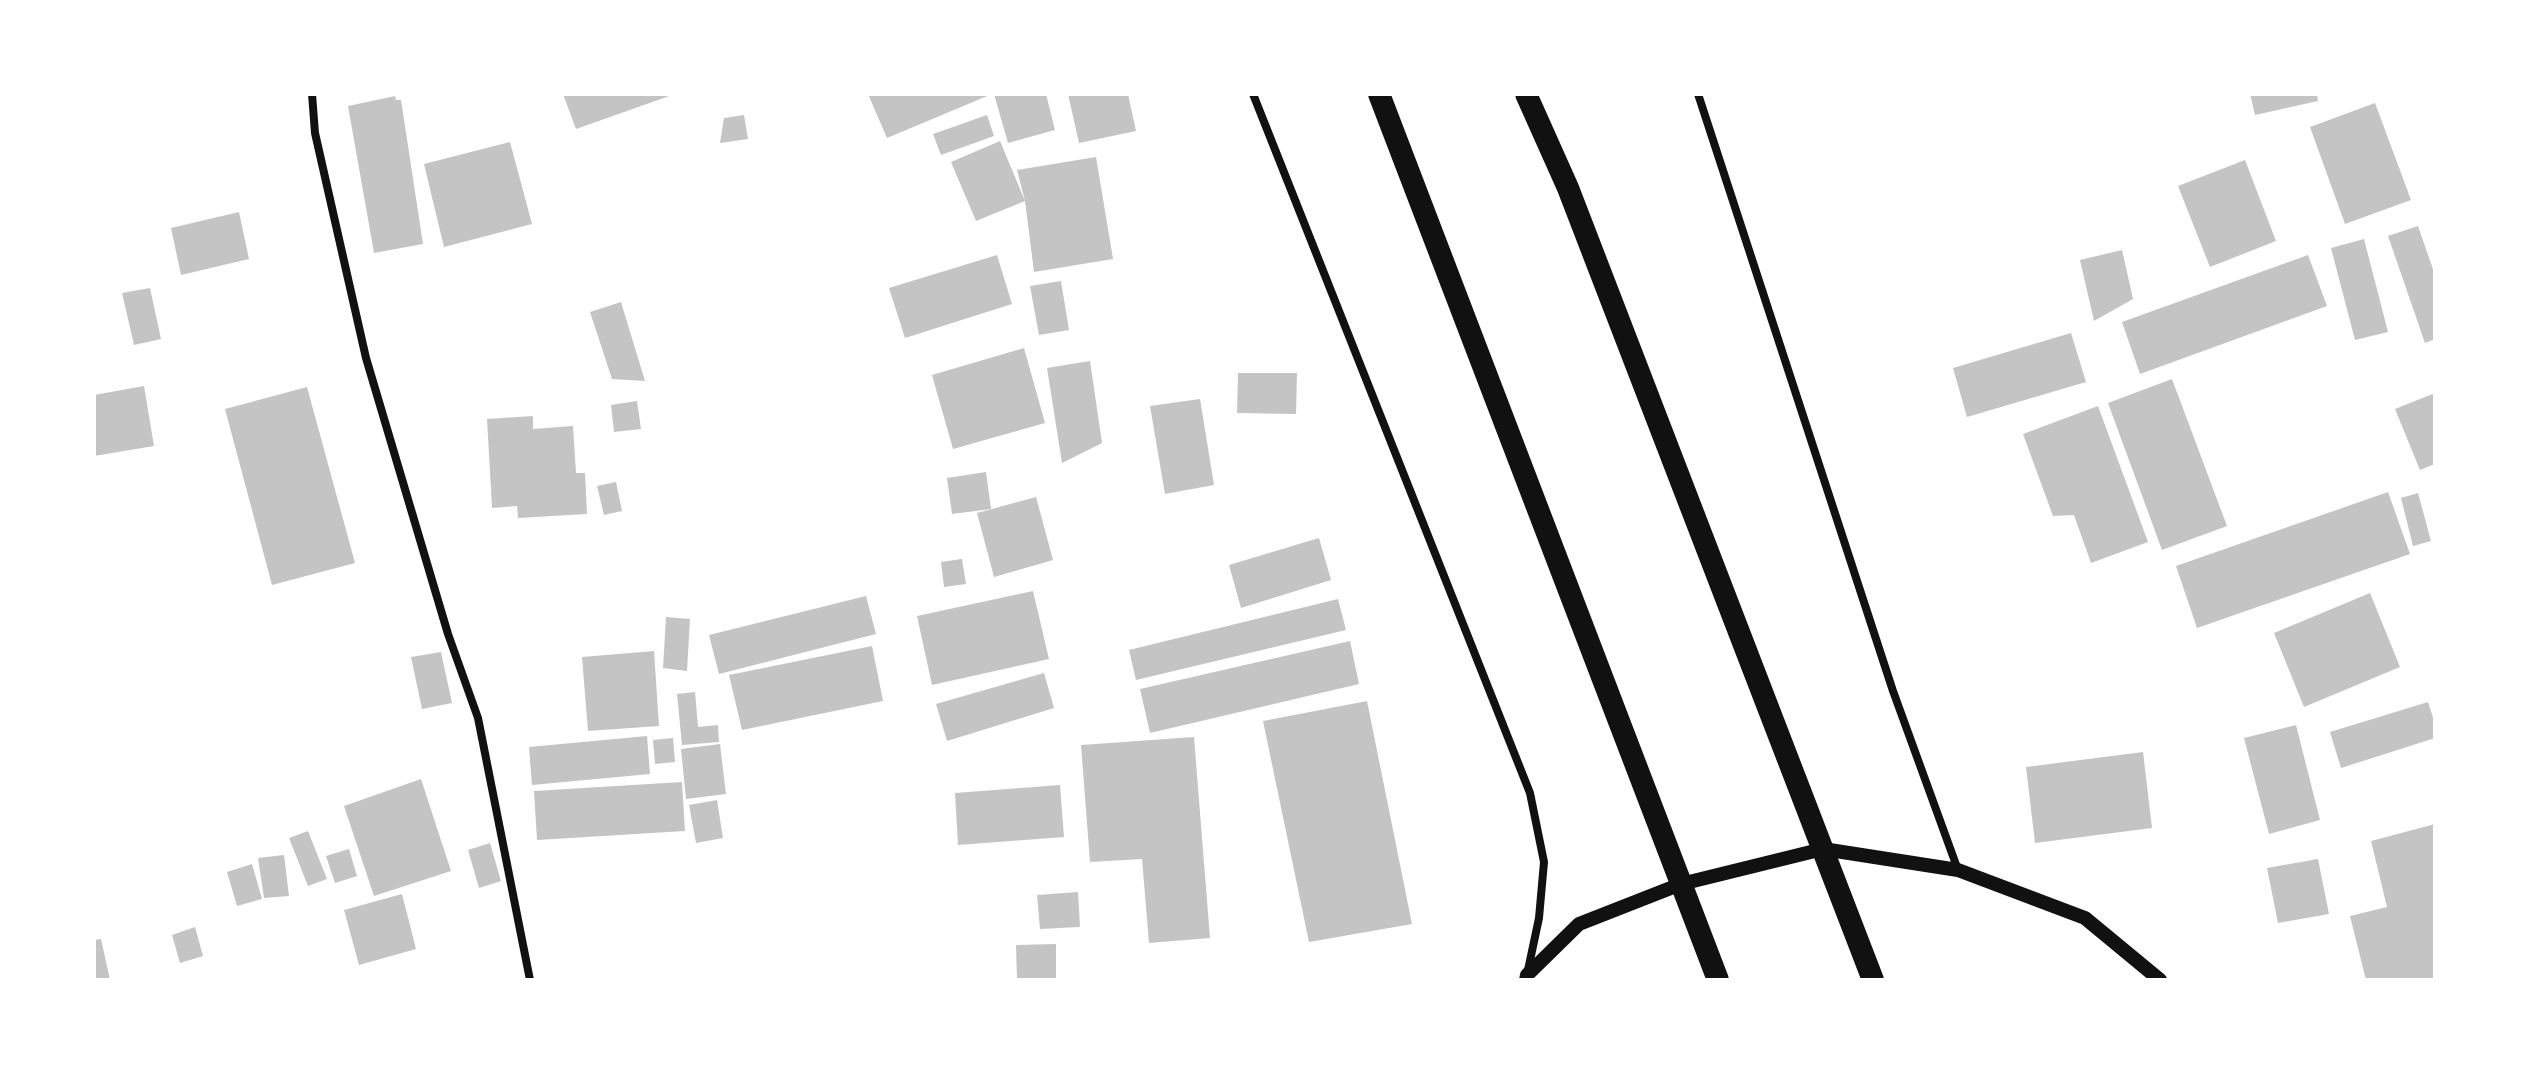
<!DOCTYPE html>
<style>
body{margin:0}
#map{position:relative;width:2529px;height:1074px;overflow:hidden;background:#fff;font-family:Commissioner,sans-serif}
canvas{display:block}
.frame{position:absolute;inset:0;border:96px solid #fff;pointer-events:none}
</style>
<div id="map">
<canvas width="2529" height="1074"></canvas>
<div class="frame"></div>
</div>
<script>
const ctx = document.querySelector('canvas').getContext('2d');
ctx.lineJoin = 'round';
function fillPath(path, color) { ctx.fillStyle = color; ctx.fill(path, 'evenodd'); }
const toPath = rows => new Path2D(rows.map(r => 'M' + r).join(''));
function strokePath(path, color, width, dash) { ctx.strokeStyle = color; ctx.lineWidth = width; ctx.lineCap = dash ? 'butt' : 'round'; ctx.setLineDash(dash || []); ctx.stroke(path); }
const building = toPath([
 [563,94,675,94,576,129],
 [868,94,992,94,887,138],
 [994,94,1046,94,1055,130,1008,143],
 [1068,94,1128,94,1136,131,1079,143],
 [2250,94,2317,94,2318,101,2255,115],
 [395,96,396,100,401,100,423,244,374,253,348,106],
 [2375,103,2411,200,2345,224,2310,127],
 [744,115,748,139,720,143,724,118],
 [987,115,994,136,941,155,933,134],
 [1000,141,1025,201,976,221,951,162],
 [510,142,532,224,444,247,424,164],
 [1096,157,1113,259,1034,272,1025,201,1017,170],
 [2245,160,2276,241,2210,267,2178,186],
 [239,212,249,259,181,275,171,228],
 [2418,226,2435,275,2435,339,2425,343,2388,236],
 [2364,239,2388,332,2355,340,2331,248],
 [2122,250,2133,299,2094,321,2080,260],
 [997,255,1012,304,905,338,889,288],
 [2308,255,2327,306,2140,374,2122,322],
 [1061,281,1069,330,1039,335,1030,286],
 [150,288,161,339,134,345,122,293],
 [621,302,645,381,612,379,590,312],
 [2071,333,2086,382,1967,417,1953,368],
 [1024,348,1045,423,953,449,932,375],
 [1090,361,1102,443,1062,463,1047,368],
 [1238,373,1297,373,1296,414,1237,413],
 [2172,379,2227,526,2162,550,2108,403],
 [144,386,154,446,94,456,94,395],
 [307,387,355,563,272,585,225,409],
 [2435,393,2435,464,2420,470,2395,409],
 [1200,399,1214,485,1165,494,1150,406],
 [637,401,641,429,614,432,611,405],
 [2098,406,2148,542,2091,563,2074,515,2053,516,2023,434],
 [533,416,533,429,573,426,576,473,585,473,587,514,518,518,517,506,492,508,487,419],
 [986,472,991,509,952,514,947,478],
 [616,482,622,511,604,515,597,486],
 [2388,492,2410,554,2197,628,2176,566],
 [2418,493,2431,541,2413,546,2401,498],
 [1036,497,1053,560,994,577,977,513],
 [1319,538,1331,580,1241,608,1229,565],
 [962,559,966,584,944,587,941,562],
 [1033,591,1049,659,932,685,917,616],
 [2370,593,2400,667,2304,707,2274,633],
 [866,596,876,634,719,674,709,635],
 [1338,599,1346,630,1136,680,1129,650],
 [666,617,690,619,687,671,663,668],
 [1350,641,1359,684,1150,733,1140,689],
 [872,646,883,701,742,730,729,675],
 [654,651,659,726,588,731,582,657],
 [441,652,452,703,422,709,411,657],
 [1044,673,1054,708,947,741,936,704],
 [695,692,698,727,718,725,719,742,682,745,677,694],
 [1367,701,1412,924,1309,942,1263,721],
 [2428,702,2435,724,2435,738,2341,768,2330,732],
 [2296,725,2320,820,2269,834,2244,738],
 [647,736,650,774,532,785,529,747],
 [1194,737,1210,938,1149,943,1142,859,1090,862,1081,745],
 [673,738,675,762,655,764,653,740],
 [720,744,726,794,686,799,681,749],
 [2143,752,2152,828,2035,843,2026,767],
 [421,779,451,871,374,896,344,806],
 [682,782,685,831,537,840,534,791],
 [1060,785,1064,837,958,845,955,793],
 [717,800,723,838,696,843,689,805],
 [2435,824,2435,980,2366,980,2350,916,2387,907,2371,841],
 [308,831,327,879,308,886,289,838],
 [490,843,501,881,479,888,468,850],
 [349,849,357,876,335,883,326,856],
 [284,855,289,896,264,898,258,858],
 [2318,859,2329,914,2278,923,2267,868],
 [252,864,262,899,237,906,227,872],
 [1078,892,1080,927,1040,929,1037,895],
 [402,894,416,949,359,965,344,910],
 [195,927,203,956,180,963,172,935],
 [101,939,110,980,94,980,94,940],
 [1056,944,1056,980,1017,980,1016,945]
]);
const minor = toPath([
 [312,94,315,133,366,358,448,634,478,718,530,980],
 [1253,94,1530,793,1544,862,1539,918,1528,970],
 [1698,94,1893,691,1958,870]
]);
const tertiary = toPath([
 [1526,980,1527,975,1579,924,1681,884,1823,849,1958,870,2085,918,2160,980]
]);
const trunk = toPath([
 [1379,94,1718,980],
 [1526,94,1568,188,1873,980]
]);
fillPath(building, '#c4c4c4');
strokePath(minor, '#111', 8);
strokePath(tertiary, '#111', 14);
strokePath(trunk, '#111', 22);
</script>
